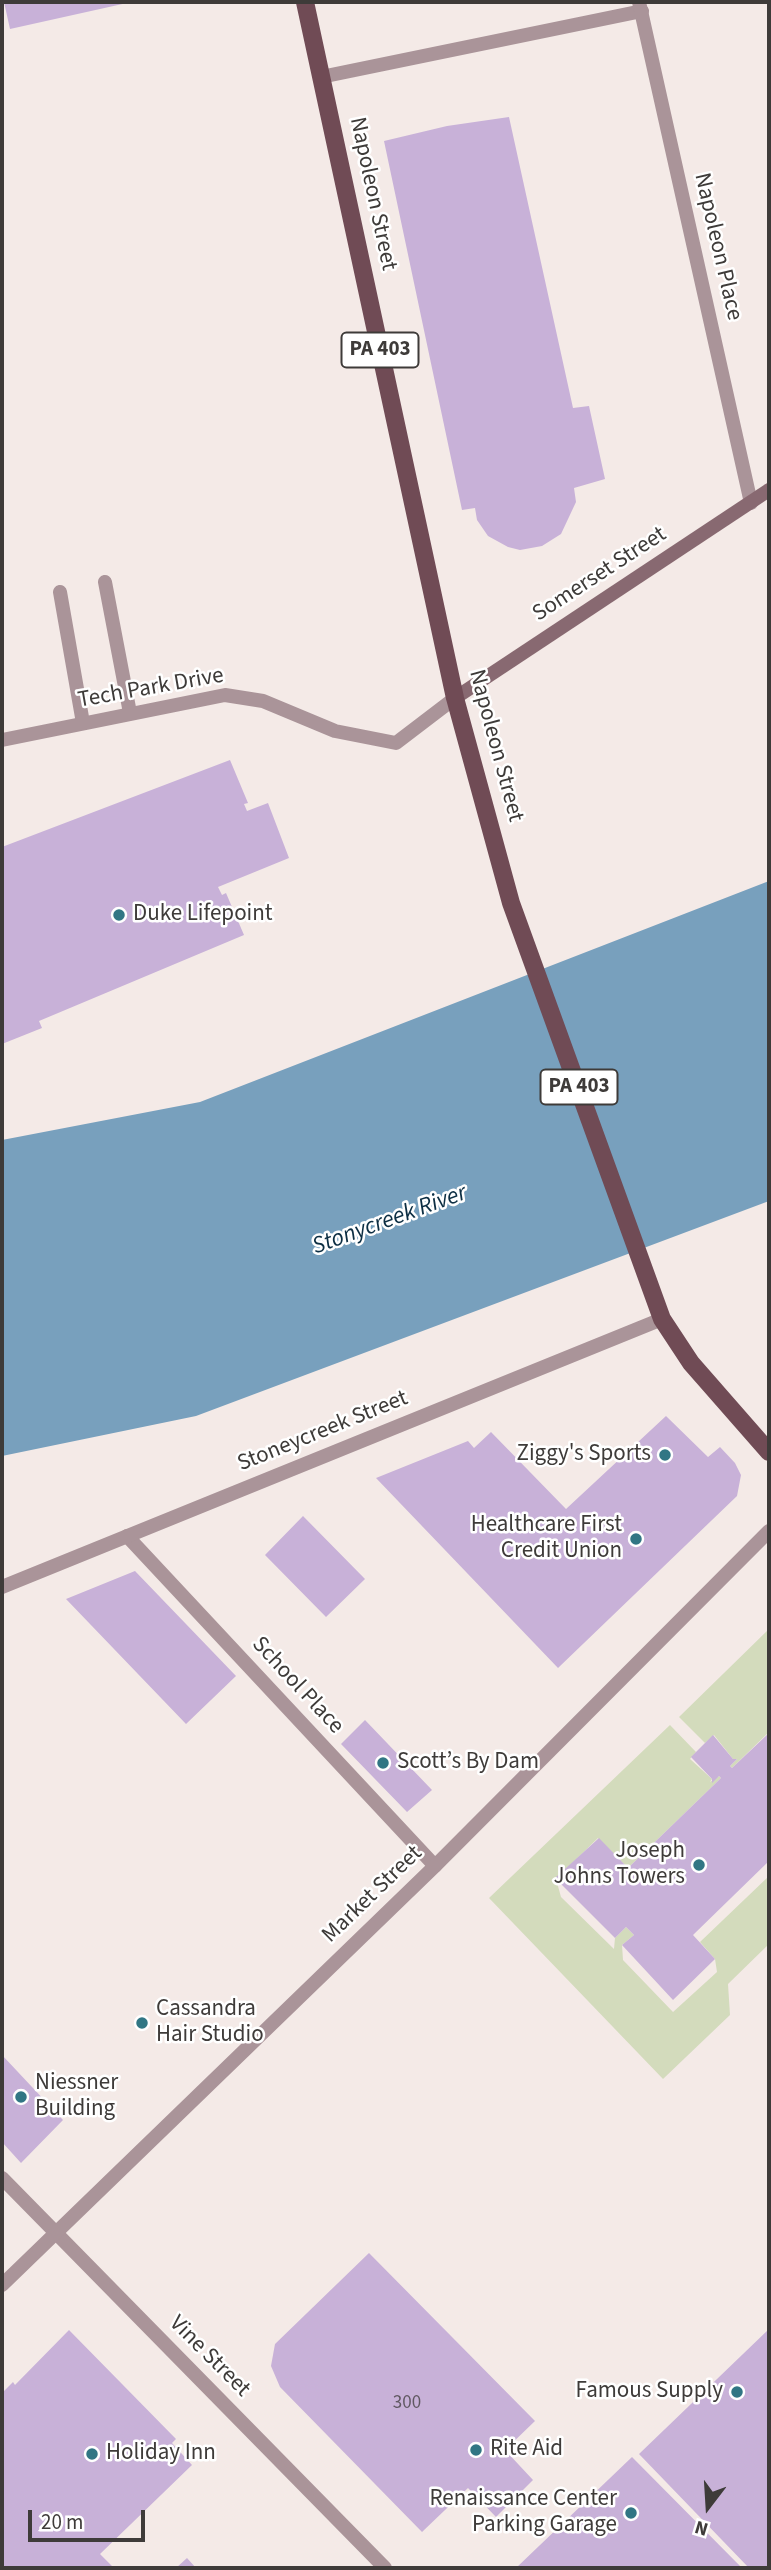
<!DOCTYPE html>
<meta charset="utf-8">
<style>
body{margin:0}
#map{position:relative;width:771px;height:2570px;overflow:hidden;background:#f4eae7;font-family:"Source Sans 3",sans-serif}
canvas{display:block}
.frame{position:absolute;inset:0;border:4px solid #3e3b39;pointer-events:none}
.north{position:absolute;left:673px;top:2472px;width:70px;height:70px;-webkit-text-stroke:5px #fff;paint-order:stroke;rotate:197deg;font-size:19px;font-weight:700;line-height:28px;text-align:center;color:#3e3b39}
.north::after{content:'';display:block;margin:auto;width:24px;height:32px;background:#3e3b39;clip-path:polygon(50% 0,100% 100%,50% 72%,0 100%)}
.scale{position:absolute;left:28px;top:2510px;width:117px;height:32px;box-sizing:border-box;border:4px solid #3e3b39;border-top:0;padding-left:9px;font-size:21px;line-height:24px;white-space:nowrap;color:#3e3b39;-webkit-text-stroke:5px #fff;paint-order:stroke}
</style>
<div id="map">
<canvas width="771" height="2570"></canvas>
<div class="frame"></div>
<div class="north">N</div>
<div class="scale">20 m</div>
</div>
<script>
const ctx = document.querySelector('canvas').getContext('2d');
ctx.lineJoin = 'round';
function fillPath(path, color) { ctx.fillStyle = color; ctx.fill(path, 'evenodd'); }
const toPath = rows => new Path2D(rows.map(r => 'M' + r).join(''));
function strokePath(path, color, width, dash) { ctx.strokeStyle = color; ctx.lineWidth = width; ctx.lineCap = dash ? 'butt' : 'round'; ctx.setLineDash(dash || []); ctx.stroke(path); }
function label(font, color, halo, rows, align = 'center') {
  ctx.font = font + ' "Source Sans 3",sans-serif'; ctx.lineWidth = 5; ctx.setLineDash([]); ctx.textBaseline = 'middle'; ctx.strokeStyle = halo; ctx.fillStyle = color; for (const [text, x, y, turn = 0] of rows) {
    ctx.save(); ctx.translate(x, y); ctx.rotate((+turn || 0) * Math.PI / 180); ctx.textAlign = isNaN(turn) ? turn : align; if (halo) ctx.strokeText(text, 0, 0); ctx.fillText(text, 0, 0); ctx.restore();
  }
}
const green = toPath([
 [769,1629,769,1732,732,1768,730,1766,737,1759,733,1759,714,1735,705,1743,679,1717],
 [670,1725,696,1752,690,1759,712,1779,710,1782,719,1776,721,1778,628,1868,598,1838,556,1879,561,1897,614,1949,615,1938,626,1927,634,1935,622,1945,623,1960,673,2012,717,1972,715,1959,700,1942,769,1876,769,1944,728,1984,730,2015,663,2079,489,1898]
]);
const water = toPath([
 [769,881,769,1201,196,1416,2,1456,2,1140,200,1102]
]);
const building = toPath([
 [4,2,127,2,127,3,10,29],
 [509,117,573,408,589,406,605,479,574,488,576,502,561,534,542,546,520,550,508,547,488,536,477,520,475,508,462,510,384,141,447,126],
 [230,760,248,803,244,804,247,811,268,803,289,858,218,887,222,895,226,893,244,935,39,1021,42,1028,2,1044,2,847],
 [666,1416,708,1457,720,1447,735,1463,741,1475,737,1496,558,1668,376,1478,468,1441,474,1448,491,1432,566,1509],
 [303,1516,365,1579,326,1617,265,1555],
 [135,1571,236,1676,186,1724,66,1599],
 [365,1720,432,1790,407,1812,341,1744],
 [769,1733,769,1861,693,1935,715,1959,673,2000,622,1945,634,1935,626,1927,615,1938,555,1878,599,1838,628,1868,721,1778,719,1776,712,1783,712,1779,691,1757,713,1735,733,1759,737,1759,730,1766,732,1768],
 [2,2055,63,2120,21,2163,2,2142],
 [369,2253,535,2421,505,2450,533,2480,496,2517,468,2488,422,2532,280,2387,271,2366,275,2344],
 [769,2329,769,2568,749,2568,639,2454],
 [69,2330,176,2439,172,2443,192,2465,100,2554,114,2568,2,2568,2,2393,13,2382,15,2385],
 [632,2457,742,2568,516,2568],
 [187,2558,196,2568,176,2568]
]);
const service = toPath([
 [321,77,642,11],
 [105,582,130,713],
 [60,592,83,723],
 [2,740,225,695,263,701,335,731,396,743,455,698],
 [127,1536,435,1866]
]);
const minor = toPath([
 [639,2,751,503],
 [2,1587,662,1319],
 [2,2178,385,2568]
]);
const tertiary = toPath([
 [2,2285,435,1866,769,1531]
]);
const secondary = toPath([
 [455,698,769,490]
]);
const primary = toPath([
 [305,2,455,698,511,903,662,1319,691,1363,769,1452]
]);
const markers = [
 [119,915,7,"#317684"],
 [665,1455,7,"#317684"],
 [636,1539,7,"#317684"],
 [383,1763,7,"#317684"],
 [699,1865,7,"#317684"],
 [142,2023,7,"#317684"],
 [21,2097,7,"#317684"],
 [737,2392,7,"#317684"],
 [476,2450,7,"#317684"],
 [92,2454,7,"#317684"],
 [631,2513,7,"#317684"]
];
const numberNames = [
 ["300",407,2404]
];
const shields = [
 [380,350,77],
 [579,1087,77]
];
const shieldNames = [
 ["PA 403",380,350],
 ["PA 403",579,1087]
];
const streetNames = [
 ["Napoleon Street",372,194,78],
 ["Napoleon Place",717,247,77],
 ["Somerset Street",600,575,-33],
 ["Tech Park Drive",151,689,-10],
 ["Napoleon Street",495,746,75],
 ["Stoneycreek Street",323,1432,-22],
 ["School Place",297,1686,47],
 ["Market Street",373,1895,-44],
 ["Vine Street",209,2357,45]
];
const poiNames = [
 ["Duke Lifepoint",133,915],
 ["Ziggy's Sports",651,1455,"right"],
 ["Healthcare First",622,1526,"right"],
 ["Credit Union",622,1552,"right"],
 ["Scott’s By Dam",397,1763],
 ["Joseph",685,1852,"right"],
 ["Johns Towers",685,1878,"right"],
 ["Cassandra",156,2010],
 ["Hair Studio",156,2036],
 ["Niessner",35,2084],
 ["Building",35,2110],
 ["Famous Supply",723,2392,"right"],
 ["Rite Aid",490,2450],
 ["Holiday Inn",106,2454],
 ["Renaissance Center",617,2500,"right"],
 ["Parking Garage",617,2526,"right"]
];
const waterNames = [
 ["Stonycreek River",390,1221,-20]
];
fillPath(green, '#d3dbbc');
fillPath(water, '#78a0bd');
fillPath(building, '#c8b1d8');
strokePath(service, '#aa9499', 14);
strokePath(minor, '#aa9499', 14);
strokePath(tertiary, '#aa9499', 14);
strokePath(secondary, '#886971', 14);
strokePath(primary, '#704b55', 18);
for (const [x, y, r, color] of markers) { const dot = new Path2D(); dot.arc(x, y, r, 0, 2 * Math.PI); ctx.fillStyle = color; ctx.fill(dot); strokePath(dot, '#fff', 2.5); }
label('19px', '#605861', null, numberNames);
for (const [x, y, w] of shields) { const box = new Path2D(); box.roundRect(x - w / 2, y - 17.5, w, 35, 5); ctx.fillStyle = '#fff'; ctx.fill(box); strokePath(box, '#3e3b39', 2); }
label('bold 21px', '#3e3b39', null, shieldNames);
label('23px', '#3e3b39', '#fff', streetNames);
label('23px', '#3e3b39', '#fff', poiNames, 'left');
label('italic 24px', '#0c2e43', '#fff', waterNames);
</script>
